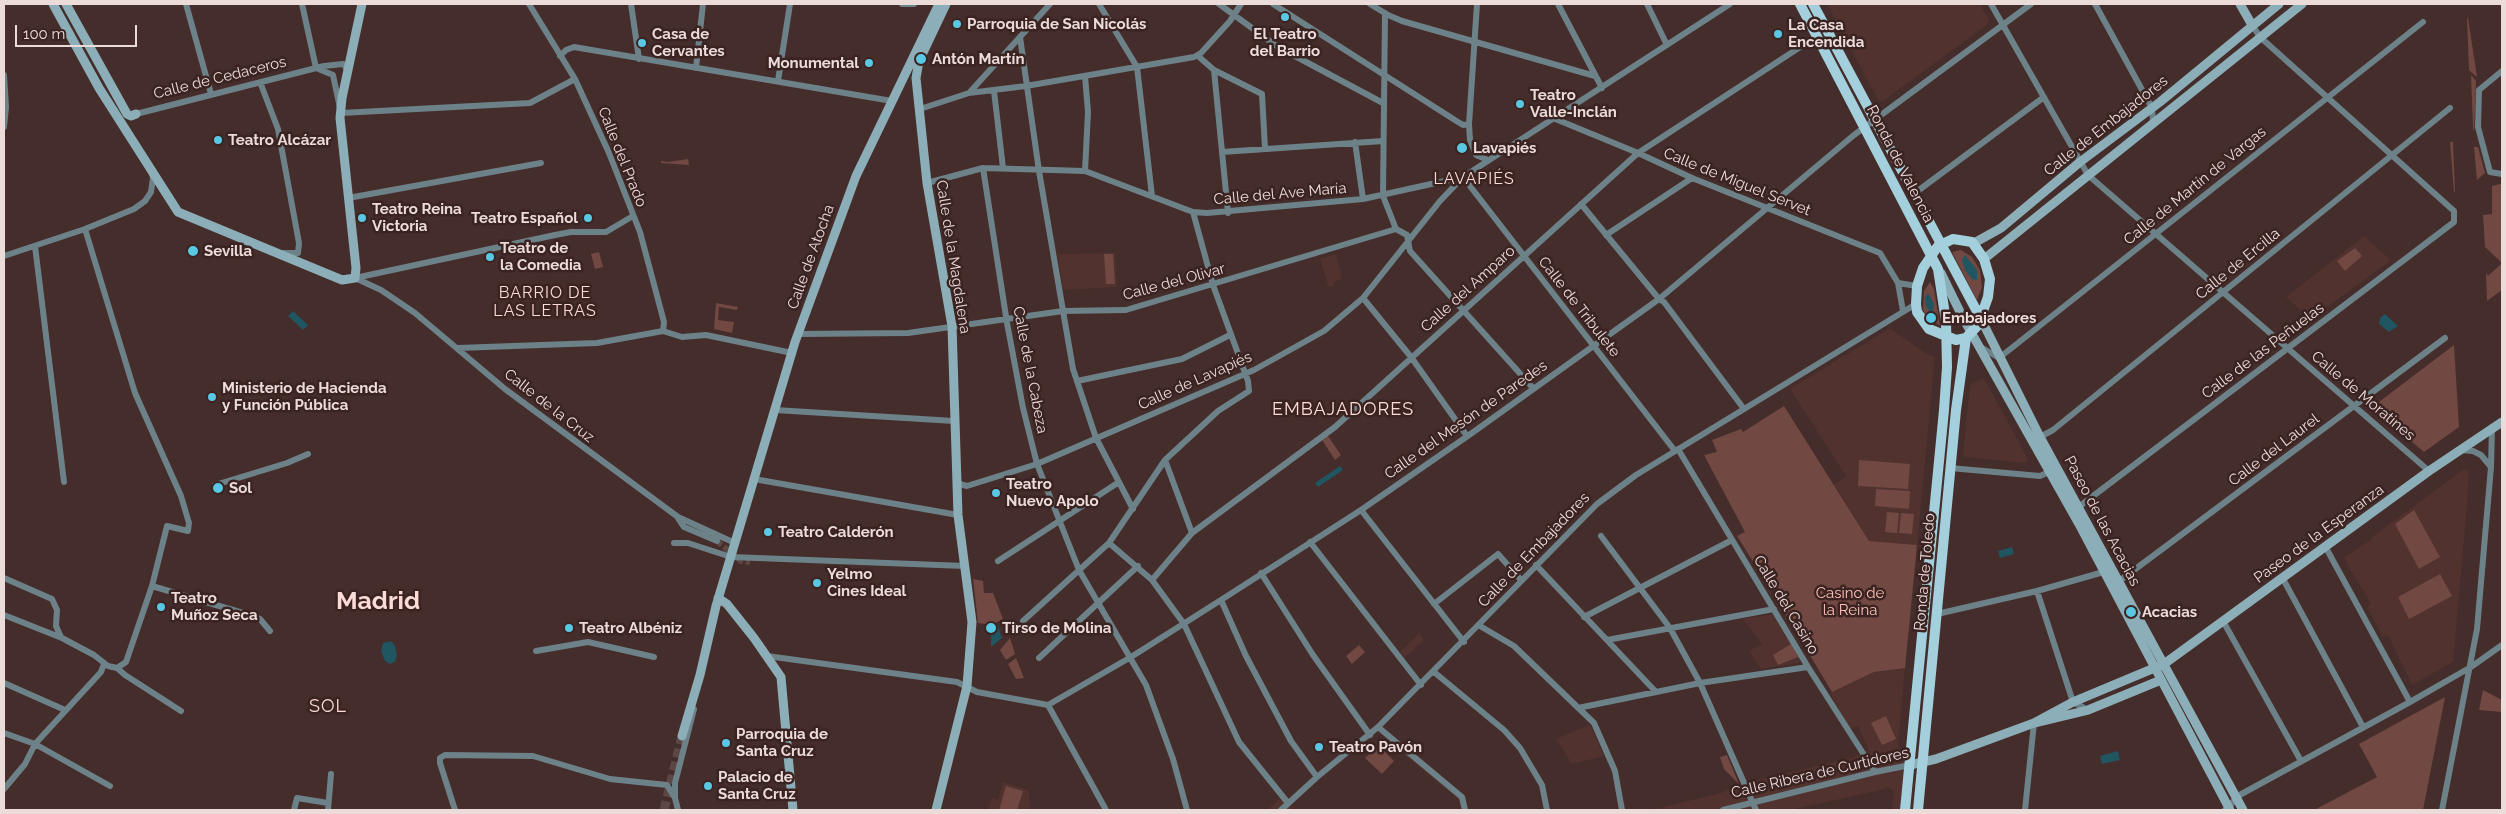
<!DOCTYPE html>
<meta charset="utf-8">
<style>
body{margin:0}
#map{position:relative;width:2506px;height:814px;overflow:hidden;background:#442d2a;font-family:Raleway,sans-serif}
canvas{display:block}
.frame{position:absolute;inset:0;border:5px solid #ebdbd9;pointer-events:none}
.scale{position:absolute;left:15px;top:25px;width:122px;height:22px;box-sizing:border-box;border:2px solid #ebdbd9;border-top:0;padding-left:6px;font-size:15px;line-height:18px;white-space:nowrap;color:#ebdbd9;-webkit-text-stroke:4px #3a2320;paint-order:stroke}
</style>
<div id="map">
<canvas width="2506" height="814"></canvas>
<div class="frame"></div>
<div class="scale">100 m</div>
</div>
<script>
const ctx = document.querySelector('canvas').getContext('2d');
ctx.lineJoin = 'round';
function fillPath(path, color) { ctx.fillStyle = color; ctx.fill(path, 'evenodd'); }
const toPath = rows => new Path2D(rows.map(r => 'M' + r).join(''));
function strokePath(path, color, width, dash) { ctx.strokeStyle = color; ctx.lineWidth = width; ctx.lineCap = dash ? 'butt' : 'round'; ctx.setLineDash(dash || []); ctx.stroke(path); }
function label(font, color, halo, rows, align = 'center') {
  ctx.font = font + ' Raleway,sans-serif'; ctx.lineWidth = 5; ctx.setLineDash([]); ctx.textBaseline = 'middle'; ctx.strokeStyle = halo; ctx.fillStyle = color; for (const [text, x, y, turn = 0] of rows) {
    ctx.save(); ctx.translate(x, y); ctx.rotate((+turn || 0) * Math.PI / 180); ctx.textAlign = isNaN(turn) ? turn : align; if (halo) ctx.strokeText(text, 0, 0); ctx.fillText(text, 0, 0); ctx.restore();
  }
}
const built = toPath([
 [1827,4,1980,4,1989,20,1988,24,1883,101,1878,100],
 [2364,236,2391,260,2311,319,2286,297],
 [1115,253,1117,287,1063,290,1058,254],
 [1336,254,1342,279,1334,282,1335,285,1329,288,1320,259],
 [1890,328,1925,353,1935,357,1917,545,1869,541,1834,484,1846,476,1790,389],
 [1984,378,2028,459,2025,463,1965,457,1963,454,1970,385],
 [2464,469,2469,471,2467,506,2453,662,2412,685,2388,635,2383,637,2367,607,2371,604,2346,562,2345,557,2372,539,2372,537],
 [1773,614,1800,659,1799,663,1761,669,1749,651,1762,644,1743,619],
 [1419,633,1424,640,1405,658,1400,652],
 [1905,668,1898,745,1910,765,1905,810,1892,810,1894,791,1889,788,1791,810,1651,810,1721,793,1739,784,1852,758,1869,750,1858,726,1850,728,1830,693,1874,672],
 [1590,725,1604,756,1572,764,1556,739],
 [1411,750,1465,796,1468,810,1461,810,1458,799,1405,755],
 [1003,782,1029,790,1030,810,988,810,992,798,998,800],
 [1279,799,1288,803,1295,810,1267,810]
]);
const green = toPath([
 [2467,18,2468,18,2477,77,2469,70],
 [2471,75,2476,81,2474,133,2473,128],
 [2450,142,2453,142,2455,192,2454,192],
 [2474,147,2478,147,2485,173,2477,180],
 [688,159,689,165,661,163,661,161,668,162],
 [2500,184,2502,184,2502,290,2487,301,2486,272,2488,276,2502,263,2485,247,2483,215,2492,214,2492,186],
 [2355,248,2362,256,2345,271,2337,261],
 [1961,250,1972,257,1980,270,1982,287,1977,300,1952,252],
 [599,252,603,267,595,269,591,254],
 [1104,254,1113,254,1115,284,1106,284],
 [1930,282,1934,289,1940,326,1927,317,1923,310,1924,291],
 [716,303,738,307,737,310,719,307,718,320,734,322,732,333,714,329],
 [2454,345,2459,427,2424,452,2371,408],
 [1784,406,1869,541,1917,545,1905,668,1874,672,1832,692,1781,607,1788,603,1775,588,1771,590,1737,536,1745,532,1704,455,1717,452,1712,440,1741,429,1743,432],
 [1328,436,1341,455,1335,460,1322,440],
 [1859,460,1910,464,1908,489,1858,486],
 [1876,489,1910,491,1909,509,1875,506],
 [2414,510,2440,557,2419,569,2395,524],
 [1887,512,1899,513,1897,533,1885,532],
 [1901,513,1914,514,1912,534,1899,533],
 [2440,574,2452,596,2409,619,2398,597],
 [973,579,983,581,984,593,993,593,1003,619,991,625,978,623],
 [1010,638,1015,654,1006,660,1000,650],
 [1791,644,1798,657,1778,665,1773,655],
 [1359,645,1365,652,1352,664,1346,656],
 [1016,658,1024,678,1016,679,1008,664],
 [2483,690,2502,700,2502,712,2479,710],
 [2445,697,2423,810,2314,810,2377,777,2359,744],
 [1886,716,1896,739,1882,745,1871,723],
 [1378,745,1394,761,1382,774,1365,758],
 [1727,755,1739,784,1724,769,1720,757],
 [1006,786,1023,791,1017,810,999,810]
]);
const water = toPath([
 [1965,255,1977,270,1977,280,1972,279,1965,270,1962,260],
 [1928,293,1934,304,1932,315,1926,306,1925,298],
 [293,311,308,325,303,330,288,316],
 [2385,314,2398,326,2389,332,2379,324,2380,318],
 [1340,466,1343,470,1318,487,1315,483],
 [2012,547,2014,554,2000,558,1998,551],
 [997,624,1002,638,991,647,991,627],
 [391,641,395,646,397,655,395,662,390,664,385,661,381,651,383,643],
 [2118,751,2120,760,2102,764,2100,756]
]);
const streetTunnel = toPath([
 [717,541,741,561,750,562]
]);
const secondaryTunnel = toPath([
 [664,810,682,736]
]);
const street = toPath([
 [186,4,211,94],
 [302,4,316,68],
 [529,4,575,79,609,153,640,232,664,322,663,331],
 [631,4,639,59],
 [902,4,914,4],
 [1099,4,1137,67,1152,196],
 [1219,4,1278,47,1383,103],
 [1273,4,1458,122,1463,125,1469,124],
 [1370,4,1388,15,1402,21,1595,76],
 [1477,4,1469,124,1470,140,1476,155,1488,160],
 [1558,4,1602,88],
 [1647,4,1667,45],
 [1991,4,2088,175,2429,471],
 [2095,4,2152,108,2153,122],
 [1385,13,1383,196,1396,229,1407,235,1410,251,1533,388],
 [1020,37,1039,171,1073,369,1096,438,1133,509],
 [560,56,566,50,574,47,892,101],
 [1198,56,1214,70,1262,94,1265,149],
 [316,68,333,75,341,113,530,103,575,79],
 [696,68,703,4],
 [1214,70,1228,213],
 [2502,71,2479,90,2478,127,2490,172,2502,174],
 [4,75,6,107,4,127],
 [778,81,790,4],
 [260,82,278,129,299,243,298,253,284,253],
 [994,91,1003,168],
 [969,93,1026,86,1194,57,1201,53,1230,21,1241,4],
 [920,109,969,93,1050,4],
 [136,114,324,66,343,64,348,70],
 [1553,118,1638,153,1692,178,1880,253,1898,283,1903,311],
 [1355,142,1363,199],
 [1222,152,1383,141],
 [983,168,1007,323,1023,408,1037,464,1079,570,1146,685,1173,759,1187,810],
 [1085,171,1088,112,1085,76],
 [1463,177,1675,451],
 [927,183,983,168,1085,171,1193,212,1207,213,1363,199,1463,177],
 [1915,193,2044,97],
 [348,198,541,163],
 [1581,204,1659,299,1664,302,1744,409],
 [85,229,135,393,181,496,189,523,188,531,167,526,152,586,126,662,117,668],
 [1606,235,1692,178],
 [35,246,64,482],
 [4,256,85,229,134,209,145,201,151,192,153,178,152,174],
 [355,278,381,290,415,313,505,389,678,517,735,543],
 [355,278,555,235,571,232,606,232,633,216],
 [1898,283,1917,286],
 [1363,298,1411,357,1467,436],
 [663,331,682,337,706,335,792,353],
 [798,334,908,333,1063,311,1126,310,1396,229],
 [1979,346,1999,358,2423,22],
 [458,348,597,343,663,331],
 [1077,381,1182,359,1230,335],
 [775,410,954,421],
 [2040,437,2053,430,2450,108],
 [1678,449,1808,667,1875,772],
 [2460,450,2473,451,2481,455,2491,467],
 [1165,460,1192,533],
 [1950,468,2040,476,2049,472],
 [754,479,958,515],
 [956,483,967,486,1037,464,1254,370,1324,331,1363,298,1440,201,1463,177,1730,4],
 [215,485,287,463,308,454],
 [2076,509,2454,222,2454,211,2260,37,2252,25],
 [1361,510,1464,642],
 [678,518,684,527,717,541],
 [1601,536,1670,628,1700,683,1756,810],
 [1310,542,1421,685],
 [674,543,688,543,731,557,965,566],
 [1109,543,1152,580,1184,624,1239,742,1288,803],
 [2325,546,2410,702],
 [998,561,1119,482],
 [1536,565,1656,692],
 [1261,573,1313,655,1370,735],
 [2282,577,2363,727],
 [4,578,52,599,57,610,56,626,61,637],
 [1152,580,1192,533,1335,427,1638,153,1817,36],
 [2118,582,2445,338],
 [152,586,253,616,260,619,270,631],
 [2037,591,2073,702,2088,710],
 [1221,600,1246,656,1291,741,1317,777],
 [1434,604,1498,554,1521,580],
 [1937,614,2037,591,2107,571],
 [4,615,62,638,94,655,108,666,117,668,125,675,181,711],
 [1584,617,1732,540],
 [1023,621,1109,543,1165,460,1218,411,1249,391,1248,381,1213,285,1193,212],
 [2223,621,2301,761],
 [1480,626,1514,646,1594,723,1615,771,1622,810],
 [1607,640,1774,609],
 [536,651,588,642,654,657],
 [767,656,957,682,977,692,1048,705],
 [1039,658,1138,566],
 [1434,672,1504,730,1520,748,1542,785,1547,810],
 [4,683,65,710],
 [1048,705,1131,657,1221,600,1361,510,1472,433,1659,299,1854,135,2031,4],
 [1048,705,1106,810],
 [1578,708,1700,683,1808,667],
 [1378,727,1462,797,1465,810],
 [4,733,35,744,110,786],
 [4,789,25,764,35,744,101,672,104,664],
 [294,810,297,798,328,803],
 [328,810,331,774],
 [455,810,440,763,440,758,445,755,533,756,610,779,667,785,675,798],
 [678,810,675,798,675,783,694,709],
 [1281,810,1317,777,1378,727,1597,504,1636,475,1916,304],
 [1723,810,1875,772,1910,765],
 [2025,810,2034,723],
 [2225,810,2229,808,2236,797,2410,702,2471,667,2502,645],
 [2442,810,2477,629,2491,467,2492,427]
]);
const secondary = toPath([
 [53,4,99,88,178,212,342,280,355,278,356,268,340,118,342,98,362,4],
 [66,4,127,114,131,116,136,114],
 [2240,4,2252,25],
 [1974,243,2001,228,2080,162,2160,102,2279,4],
 [1984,259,2302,4],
 [1941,273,1963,318,2079,524,2230,810],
 [1981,319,2040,437,2243,810],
 [718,598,727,604,754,638,781,677,793,810],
 [2034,723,2073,702,2164,664,2429,471,2502,422],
 [682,736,700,675,716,606,795,342,856,176,939,4],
 [1910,765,1936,759,2034,723,2088,710,2161,680],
 [936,810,967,686,972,622,958,515,952,326,927,183,916,78,919,61,946,4]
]);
const primary = toPath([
 [1800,4,1938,269,1946,321,1947,367,1944,410,1905,810],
 [1813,4,1981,319],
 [1953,239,1972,242,1984,259,1990,279,1988,297,1978,325,1966,338,1956,340,1929,329,1917,312,1916,304,1917,286,1923,268,1938,246,1953,239],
 [1918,810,1956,410,1966,338]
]);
const markers = [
 [1285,17,5,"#58c8e4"],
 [957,24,5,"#58c8e4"],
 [1778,34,5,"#58c8e4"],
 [642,43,5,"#58c8e4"],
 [921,59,6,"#58c8e4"],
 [869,63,5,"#58c8e4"],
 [1520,104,5,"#58c8e4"],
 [218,140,5,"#58c8e4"],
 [1462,148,6,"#58c8e4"],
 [362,218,5,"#58c8e4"],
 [588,218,5,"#58c8e4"],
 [193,251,6,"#58c8e4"],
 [490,257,5,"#58c8e4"],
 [1931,318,6,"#58c8e4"],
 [212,397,5,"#58c8e4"],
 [218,488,6,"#58c8e4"],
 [996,493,5,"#58c8e4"],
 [768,532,5,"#58c8e4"],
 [817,583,5,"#58c8e4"],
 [161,607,5,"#58c8e4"],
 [2131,612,6,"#58c8e4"],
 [569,628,5,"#58c8e4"],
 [991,628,6,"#58c8e4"],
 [726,743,5,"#58c8e4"],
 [1319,747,5,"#58c8e4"],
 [708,786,5,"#58c8e4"]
];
const poiNames = [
 ["Parroquia de San Nicolás",967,24],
 ["La Casa",1788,25],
 ["Encendida",1788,42],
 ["Casa de",652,34],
 ["Cervantes",652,51],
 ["El Teatro",1285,34,"center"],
 ["del Barrio",1285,51,"center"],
 ["Antón Martín",932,59],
 ["Monumental",859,63,"right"],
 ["Teatro",1530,95],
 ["Valle-Inclán",1530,112],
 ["Teatro Alcázar",228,140],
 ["Lavapiés",1473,148],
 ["Teatro Reina",372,209],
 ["Victoria",372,226],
 ["Teatro Español",578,218,"right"],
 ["Teatro de",500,248],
 ["la Comedia",500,265],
 ["Sevilla",204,251],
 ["Embajadores",1942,318],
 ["Ministerio de Hacienda",222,388],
 ["y Función Pública",222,405],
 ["Teatro",1006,484],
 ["Nuevo Apolo",1006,501],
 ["Sol",229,488],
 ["Teatro Calderón",778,532],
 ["Yelmo",827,574],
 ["Cines Ideal",827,591],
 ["Teatro",171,598],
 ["Muñoz Seca",171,615],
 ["Acacias",2142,612],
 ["Teatro Albéniz",579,628],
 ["Tirso de Molina",1002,628],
 ["Parroquia de",736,734],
 ["Santa Cruz",736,751],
 ["Teatro Pavón",1329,747],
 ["Palacio de",718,777],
 ["Santa Cruz",718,794]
];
const streetNames = [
 ["Calle de Cedaceros",220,78,-14],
 ["Calle de Embajadores",2106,126,-38],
 ["Calle del Prado",622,157,68],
 ["Ronda de Valencia",1900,164,63],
 ["Calle de Miguel Servet",1737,182,22],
 ["Calle de Martín de Vargas",2195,186,-39],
 ["Calle del Ave María",1280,194,-5],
 ["Calle de Atocha",811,257,-70],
 ["Calle de la Magdalena",953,257,81],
 ["Calle de Ercilla",2238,264,-39],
 ["Calle del Olivar",1174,282,-15],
 ["Calle del Amparo",1468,289,-42],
 ["Calle de Tribulete",1579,307,52],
 ["Calle de las Peñuelas",2263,351,-37],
 ["Calle de la Cabeza",1030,370,79],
 ["Calle de Lavapiés",1195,381,-24],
 ["Calle de Moratines",2363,396,40],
 ["Calle de la Cruz",549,406,38],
 ["Calle del Mesón de Paredes",1466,420,-35],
 ["Calle del Laurel",2274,450,-37],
 ["Paseo de las Acacias",2102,521,62],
 ["Paseo de la Esperanza",2319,534,-36],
 ["Calle de Embajadores",1534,550,-46],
 ["Ronda de Toledo",1925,572,-85],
 ["Calle del Casino",1786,605,59],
 ["Calle Ribera de Curtidores",1820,773,-13]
];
const parkNames = [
 ["Casino de",1850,593],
 ["la Reina",1850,610]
];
const neighbourhoodNames = [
 ["LAVAPIÉS",1474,179],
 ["BARRIO DE",545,293],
 ["LAS LETRAS",545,311]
];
const quarterNames = [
 ["EMBAJADORES",1343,410],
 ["SOL",328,707]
];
const townNames = [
 ["Madrid",378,601]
];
fillPath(built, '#51322e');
fillPath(green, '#724843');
fillPath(water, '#205562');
strokePath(streetTunnel, '#5d4744', 6, [6, 3]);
strokePath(secondaryTunnel, '#5d4744', 9, [9, 4.5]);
strokePath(street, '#6d8288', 6);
strokePath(secondary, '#8caeb8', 9);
strokePath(primary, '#a3d0dc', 10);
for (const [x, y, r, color] of markers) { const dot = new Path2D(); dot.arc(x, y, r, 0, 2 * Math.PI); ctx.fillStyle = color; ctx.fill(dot); strokePath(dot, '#3a2320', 2); }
label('bold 15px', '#ebdbd9', '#3a2320', poiNames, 'left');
label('15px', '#ebdbd9', '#3a2320', streetNames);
label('15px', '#fdc0b8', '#3a2320', parkNames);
ctx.letterSpacing = '1px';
label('16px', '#fbdbd7', '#3a2320', neighbourhoodNames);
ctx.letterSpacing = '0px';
ctx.letterSpacing = '1px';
label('18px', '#fbdbd7', '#3a2320', quarterNames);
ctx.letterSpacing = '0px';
label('bold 25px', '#fbdbd7', '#3a2320', townNames);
</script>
